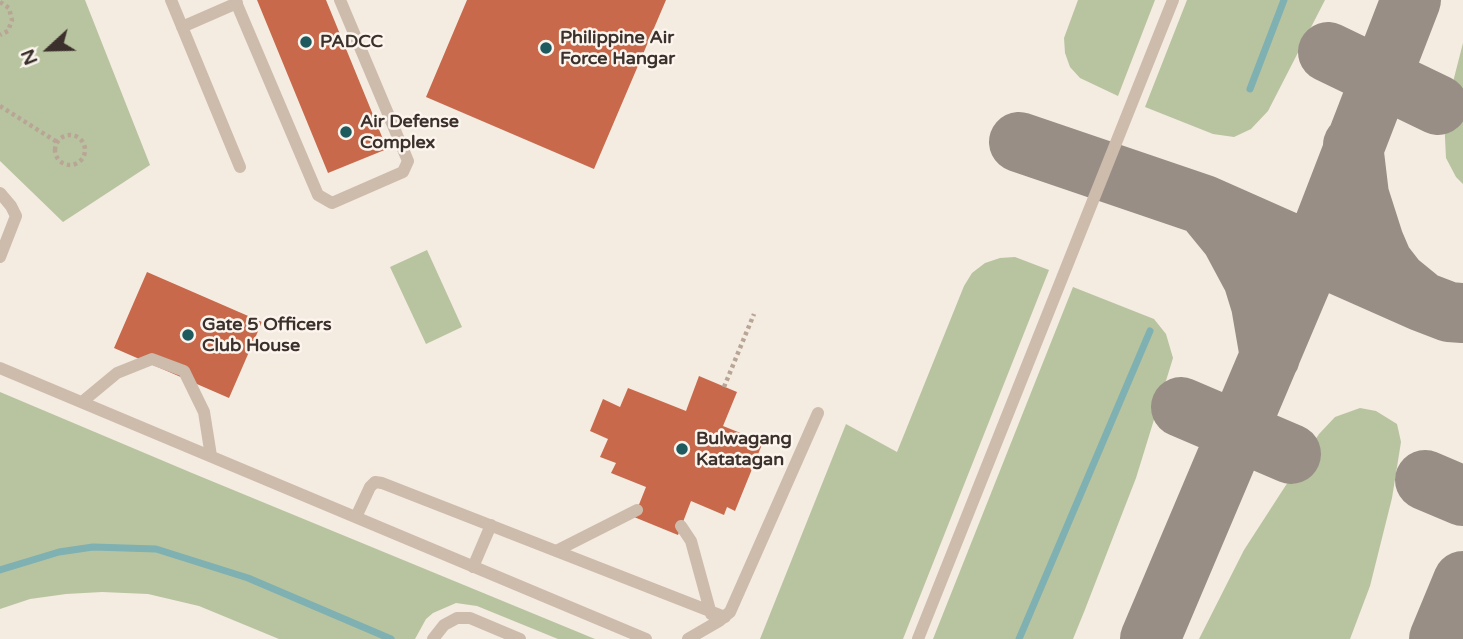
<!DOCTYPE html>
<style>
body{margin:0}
#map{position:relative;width:1463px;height:639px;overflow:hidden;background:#f4ebe1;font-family:"Varela Round",sans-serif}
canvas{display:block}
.north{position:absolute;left:14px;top:14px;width:70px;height:70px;-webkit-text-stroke:5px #fbf5ee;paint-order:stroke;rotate:248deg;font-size:19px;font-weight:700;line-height:28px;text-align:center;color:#3b302b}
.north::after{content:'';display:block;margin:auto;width:24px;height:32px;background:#3b302b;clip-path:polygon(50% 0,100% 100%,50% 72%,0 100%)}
</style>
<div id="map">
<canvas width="1463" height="639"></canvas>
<div class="north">N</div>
</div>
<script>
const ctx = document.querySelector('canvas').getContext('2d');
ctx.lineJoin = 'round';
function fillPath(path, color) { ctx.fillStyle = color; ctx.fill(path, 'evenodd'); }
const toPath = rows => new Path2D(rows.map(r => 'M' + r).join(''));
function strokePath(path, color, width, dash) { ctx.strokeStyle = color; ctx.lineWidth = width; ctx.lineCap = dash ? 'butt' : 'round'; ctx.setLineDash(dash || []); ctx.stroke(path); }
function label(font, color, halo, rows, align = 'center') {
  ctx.font = font + ' "Varela Round",sans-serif'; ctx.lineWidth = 5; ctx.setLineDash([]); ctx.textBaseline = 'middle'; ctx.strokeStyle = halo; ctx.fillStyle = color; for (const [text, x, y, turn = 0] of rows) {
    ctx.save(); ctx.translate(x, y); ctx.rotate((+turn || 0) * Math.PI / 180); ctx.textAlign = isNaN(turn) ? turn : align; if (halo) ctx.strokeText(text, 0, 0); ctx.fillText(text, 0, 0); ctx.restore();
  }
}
const green = toPath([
 [0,0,85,0,150,165,63,222,0,161],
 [1078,0,1155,0,1118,96,1080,78,1070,67,1065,53,1064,38],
 [1187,0,1325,0,1268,111,1251,129,1234,137,1213,134,1145,107],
 [1463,43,1463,184,1456,177,1446,158,1444,117],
 [427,250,462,327,426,344,390,267],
 [1015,257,1049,270,903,639,760,639,846,424,897,452,964,286,972,273,985,263,1000,258],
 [1073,287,1154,319,1166,334,1173,358,1136,478,1084,612,1073,639,933,639],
 [0,392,192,473,595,639,558,639,477,606,456,603,433,613,426,619,415,639,279,639,199,606,148,594,102,592,66,594,30,599,0,609],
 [1360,408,1376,411,1397,424,1401,442,1392,498,1370,586,1350,639,1199,639,1244,550,1319,434,1335,417]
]);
const stream = toPath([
 [1250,89,1284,0],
 [0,570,59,552,93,547,156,549,248,578,391,639],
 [1019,639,1150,331]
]);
const taxiway = toPath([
 [1328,52,1438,105],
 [1019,142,1204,205,1423,302,1449,312,1463,313],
 [1353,145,1359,195,1374,242,1383,263,1397,281,1419,299],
 [1204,205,1231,238,1253,279,1261,305,1270,357],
 [1181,407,1291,454],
 [1425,480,1463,496],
 [1150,639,1313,254,1411,0],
 [1439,639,1463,581]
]);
const building = toPath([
 [257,0,326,0,387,149,328,173],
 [467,0,666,0,594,169,426,97],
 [147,272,262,322,229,398,114,348],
 [699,376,737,392,723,426,763,442,735,511,727,507,724,515,691,501,678,535,634,517,646,487,611,473,616,463,600,457,608,439,590,431,603,399,620,407,628,388,686,411]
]);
const path = toPath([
 [0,2,9,8,12,20,8,31,0,35],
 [0,106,57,142],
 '55 150a15 15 0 1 1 30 0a15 15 0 1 1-30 0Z',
 [724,387,754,314]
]);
const lane = toPath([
 [171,0,240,167],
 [235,0,318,195,332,203,403,172,408,161,340,0],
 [182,27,237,3],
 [0,193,11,206,16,216,0,257],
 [0,368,646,639],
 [82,402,117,373,152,359,184,371,204,412,211,456],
 [356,517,370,487,375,482,382,483,725,617],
 [681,526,691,541,711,614],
 [556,551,637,510],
 [473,567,491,525],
 [433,639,444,625,457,618,470,618,520,639],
 [688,639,719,621,730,612,818,413],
 [918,639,1173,0]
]);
const markers = [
 [306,42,7,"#1f5a5e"],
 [546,48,7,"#1f5a5e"],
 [346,132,7,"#1f5a5e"],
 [188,335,7,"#1f5a5e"],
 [682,449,7,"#1f5a5e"]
];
const poiNames = [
 ["Philippine Air",560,38],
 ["Force Hangar",560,59],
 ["PADCC",320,42],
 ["Air Defense",360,122],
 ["Complex",360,143],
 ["Gate 5 Officers",202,325],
 ["Club House",202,346],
 ["Bulwagang",696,439],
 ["Katatagan",696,460]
];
fillPath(green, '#b8c4a0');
strokePath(stream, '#7fb0b2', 7);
strokePath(taxiway, '#988e86', 60);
fillPath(building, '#c8694b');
strokePath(path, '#b9a596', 4.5, [3.5, 3.5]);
strokePath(lane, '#cdbbac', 12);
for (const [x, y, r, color] of markers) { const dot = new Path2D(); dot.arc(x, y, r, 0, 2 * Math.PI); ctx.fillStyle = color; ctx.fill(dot); strokePath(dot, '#fbf5ee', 2.5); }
label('bold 18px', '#3b302b', '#fbf5ee', poiNames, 'left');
</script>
